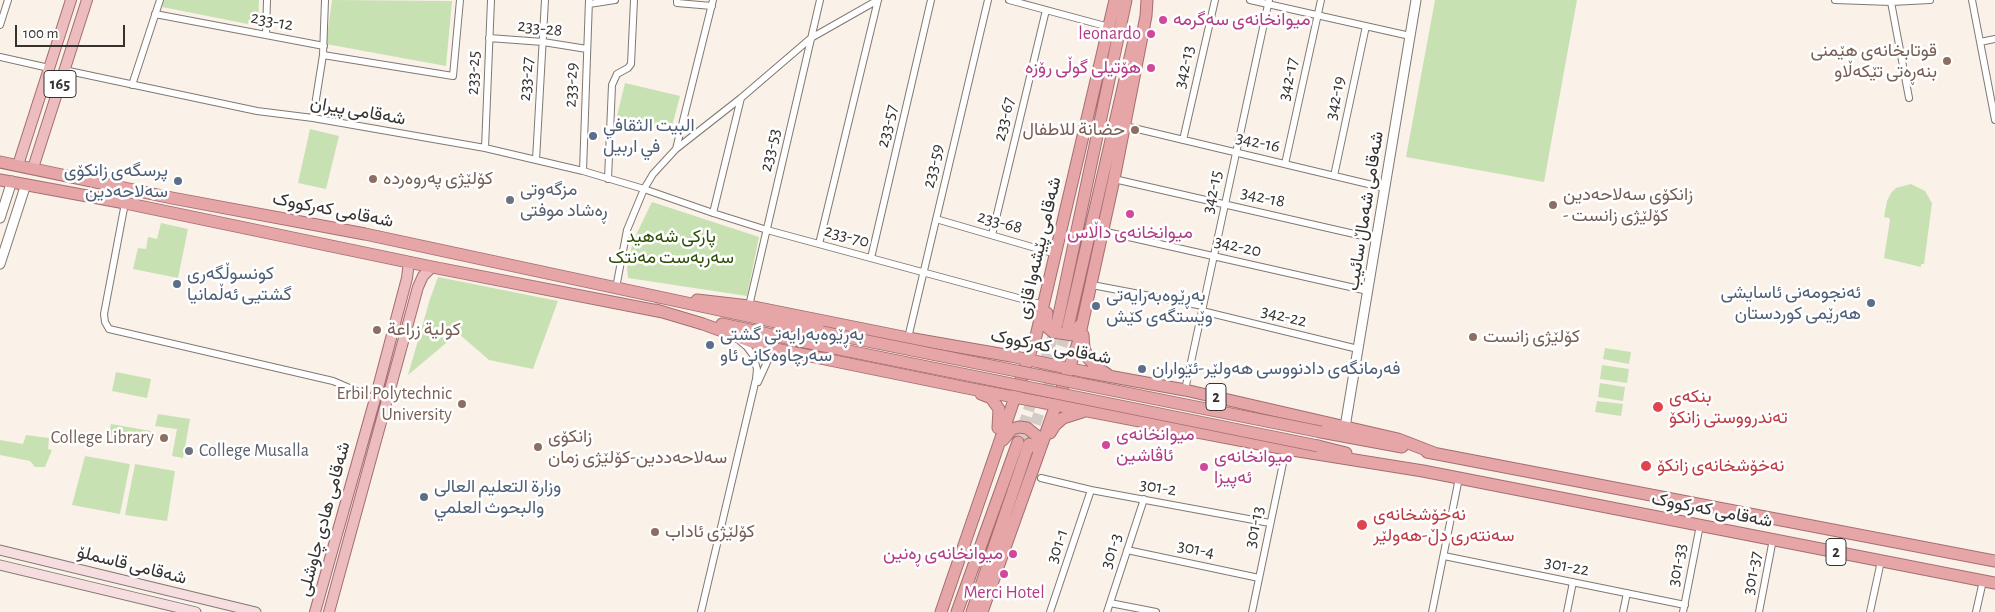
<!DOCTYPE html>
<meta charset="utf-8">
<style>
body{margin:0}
#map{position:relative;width:1995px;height:612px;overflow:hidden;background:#faf1e9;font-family:"Alegreya Sans",sans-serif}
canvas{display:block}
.scale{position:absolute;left:15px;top:25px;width:110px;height:22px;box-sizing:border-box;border:2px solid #35322f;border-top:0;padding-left:6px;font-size:15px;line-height:18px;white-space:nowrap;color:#35322f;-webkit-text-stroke:4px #fff;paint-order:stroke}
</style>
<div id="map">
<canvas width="1995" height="612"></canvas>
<div class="scale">100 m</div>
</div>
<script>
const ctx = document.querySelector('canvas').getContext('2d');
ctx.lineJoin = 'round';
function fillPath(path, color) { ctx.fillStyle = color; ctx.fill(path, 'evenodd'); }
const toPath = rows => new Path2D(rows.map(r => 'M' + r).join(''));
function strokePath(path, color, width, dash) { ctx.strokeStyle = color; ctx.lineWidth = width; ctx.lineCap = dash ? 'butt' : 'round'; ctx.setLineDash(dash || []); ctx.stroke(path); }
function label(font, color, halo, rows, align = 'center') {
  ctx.font = font + ' "Alegreya Sans",Vazirmatn,sans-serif'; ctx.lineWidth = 5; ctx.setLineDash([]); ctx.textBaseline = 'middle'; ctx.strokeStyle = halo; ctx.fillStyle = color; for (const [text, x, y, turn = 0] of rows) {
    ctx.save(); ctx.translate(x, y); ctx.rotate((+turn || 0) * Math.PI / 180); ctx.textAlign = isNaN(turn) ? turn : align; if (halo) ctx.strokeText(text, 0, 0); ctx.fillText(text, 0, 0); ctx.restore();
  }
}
const green = toPath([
 [164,0,259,0,258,26,162,7],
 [332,0,452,1,446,66,326,44],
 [1435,0,1577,0,1544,182,1406,157],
 [625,83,680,96,671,130,617,116],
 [310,129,339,136,326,189,298,183],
 [1911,184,1925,191,1932,203,1924,264,1921,264,1921,267,1884,258,1890,220,1889,218,1884,217,1887,201,1891,193,1896,188],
 [652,202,759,237,747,296,628,278,627,268,633,241],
 [161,223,188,229,178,278,133,269,138,248,146,249,148,237,157,239],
 [438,277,558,301,533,369,489,360,458,333,408,375,430,299],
 [1605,348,1631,352,1629,364,1603,359],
 [1602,365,1629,369,1627,383,1600,379],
 [116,372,151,379,147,398,112,391],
 [1600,383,1625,387,1623,401,1598,397],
 [1597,401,1623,404,1621,416,1595,412],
 [158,414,190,419,183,458,172,456,177,429,155,426],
 [111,424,151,431,149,442,109,435],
 [26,435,49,438,48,449,52,450,45,467,35,467,30,461,0,455,0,440,23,444],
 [85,456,130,464,120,514,72,505],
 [135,464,175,471,167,521,125,515]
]);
const trunkTunnel = toPath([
 [1030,440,1068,327],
 [1018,442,1057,324]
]);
const minor = toPath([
 [677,0,677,3,712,6],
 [1009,0,1109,27],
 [1250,0,1410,36],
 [1835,0,1891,2,1930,0],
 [1972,0,1995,120],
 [1891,2,1909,98],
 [589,4,615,0],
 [155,14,324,46],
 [0,25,8,0],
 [266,35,267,0],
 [489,38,543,42,587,49],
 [1980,42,1995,39],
 [323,55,453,76,460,0],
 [0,57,49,68],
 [64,70,257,111,313,118,485,148,583,171,644,189,713,213,767,230,1044,305],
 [132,85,160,0],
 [313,118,323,55,325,0],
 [1125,126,1385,188],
 [1183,140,1215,0],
 [485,148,491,0],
 [676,149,713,0],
 [536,160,545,0],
 [1285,164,1321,0],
 [583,171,589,0],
 [1334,176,1366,26],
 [608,179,612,85,617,74,628,68,631,64,634,0],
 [1114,179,1376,239],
 [125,203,104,314,105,322,109,329,333,381,375,399],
 [713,213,741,98],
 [936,219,1056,254],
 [1102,231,1368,291],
 [992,235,1046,10],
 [819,244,878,0],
 [871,258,931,0],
 [1092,285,1203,306],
 [616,288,627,230,644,189,653,174,676,149,741,98,811,38,878,0],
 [749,306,820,0],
 [1202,311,1358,349],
 [908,338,988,0],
 [758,382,768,360,776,355,783,354],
 [1185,390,1269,0],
 [1041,478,1091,490,1270,523],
 [1127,550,1259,578],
 [1444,556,1685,605],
 [1110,603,1156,612],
 [701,612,756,379,757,369,753,355,747,347,740,341],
 [1050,612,1091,490],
 [1107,612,1144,499],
 [1252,612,1286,449],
 [1432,612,1459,478],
 [1567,612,1573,582],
 [1623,612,1627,593],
 [1683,612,1700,525],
 [1759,612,1773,539],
 [1870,612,1881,561],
 [1976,612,1983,581]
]);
const tertiary = toPath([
 [0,218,12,181],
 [0,264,26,184],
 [1345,427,1416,0]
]);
const secondary = toPath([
 [0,550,256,612],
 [0,565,196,612]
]);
const primary = toPath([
 [18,165,71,0],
 [33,168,87,0],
 [315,612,375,399,407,278,409,262],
 [329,612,418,287,423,276,432,267]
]);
const trunk = toPath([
 [0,162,172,198,365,234,822,332],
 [0,180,125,203,432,267,663,312],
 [697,300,749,306,908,338,1011,356,1086,372,1185,390,1398,439,1434,453],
 [656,310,703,324,766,347,967,388,1286,449,1423,471,1995,583],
 [1047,313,1046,326,1053,332,1073,335,1077,332,1080,325],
 [722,324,819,345],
 [1057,324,1126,0],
 [1068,327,1135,36],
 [1083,335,1084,348,1088,358,1095,366,1107,374],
 [981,394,991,398,999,409,998,428],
 [1321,432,1402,447],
 [1050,433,1055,425,1063,418,1082,412],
 [1003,440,1012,429,1019,427,1027,428,1037,436,1039,443,1038,451],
 [1318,446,1346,453],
 [1427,452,1995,561],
 [941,612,1036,336,1115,0],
 [957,612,1018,442],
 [972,612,1029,444],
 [982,612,1078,343,1114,179,1146,16,1147,0]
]);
const trunkBridge = toPath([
 [822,332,1321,432],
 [819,345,1318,446]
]);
const markers = [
 [1163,20,5,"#d1479c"],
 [1151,34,5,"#d1479c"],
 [1947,61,5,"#8d6e63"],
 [1151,68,5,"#d1479c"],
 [1135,130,5,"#8d6e63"],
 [593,136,5,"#5c6f8a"],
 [373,179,5,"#8d6e63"],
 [178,181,5,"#5c6f8a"],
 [510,200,5,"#6b7280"],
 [1553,205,5,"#8d6e63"],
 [1130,214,5,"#d1479c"],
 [177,284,5,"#5c6f8a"],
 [1871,303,5,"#5c6f8a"],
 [1096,306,5,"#5c6f8a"],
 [377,330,5,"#8d6e63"],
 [1473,337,5,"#8d6e63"],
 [710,345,5,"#5c6f8a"],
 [1142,369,5,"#5c6f8a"],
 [462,404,5,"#8d6e63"],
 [1658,407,6,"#e0444e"],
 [164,438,5,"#8d6e63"],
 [1106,445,5,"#d1479c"],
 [538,447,5,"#8d6e63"],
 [189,451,5,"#6b7280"],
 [1646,466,6,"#e0444e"],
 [1204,467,5,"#d1479c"],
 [424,497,5,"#5c6f8a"],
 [1362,525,6,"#e0444e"],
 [655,532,5,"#8d6e63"],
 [1013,554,5,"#d1479c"],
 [1004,574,5,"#d1479c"]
];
const shields = [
 [60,84,32],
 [1216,397,20],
 [1836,552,20]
];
const shieldNames = [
 ["165",60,84],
 ["2",1216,397],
 ["2",1836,552]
];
const hotelNames = [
 ["میوانخانەی سەگرمە",1173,20],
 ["leonardo",1141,34,"right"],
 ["هۆتیلی گوڵی رۆزه",1141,68,"right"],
 ["میوانخانەی داڵاس",1130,233,"center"],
 ["میوانخانەی",1116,435],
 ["ئاڤاشین",1116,456],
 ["میوانخانەی",1214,457],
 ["ئەپیزا",1214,478],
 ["میوانخانەی ڕەنین",1003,554,"right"],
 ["Merci Hotel",1004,593,"center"]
];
const streetNames = [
 ["233-12",272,21,11],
 ["233-28",540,28,7],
 ["342-13",1184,67,-77],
 ["233-25",473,73,-88],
 ["233-27",526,79,-86],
 ["342-17",1288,79,-78],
 ["233-29",571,85,-88],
 ["342-19",1335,98,-78],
 ["شەقامی پیران",358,111,10],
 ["233-67",1004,119,-77],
 ["233-57",887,126,-77],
 ["342-16",1258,142,13],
 ["233-53",770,150,-77],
 ["233-59",933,166,-77],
 ["342-15",1212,192,-78],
 ["342-18",1263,197,13],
 ["شەقامی کەرکووک",333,210,11],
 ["شەقامی شەماڵ سائیب",1365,211,-81],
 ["233-68",1000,222,16],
 ["233-70",847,236,15],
 ["342-20",1238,246,13],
 ["شەقامی پێشەوا قازی",1039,248,-77],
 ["342-22",1284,316,14],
 ["شەقامی کەرکووک",1051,347,11],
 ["301-2",1158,487,10],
 ["شەقامی کەرکووک",1712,510,11],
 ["شەقامی هادی چاوشلی",324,519,-75],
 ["301-13",1254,527,-78],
 ["301-1",1057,546,-71],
 ["301-4",1196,549,12],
 ["301-3",1111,551,-72],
 ["شەقامی قاسملۆ",132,565,14],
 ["301-33",1677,565,-79],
 ["301-22",1567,566,11],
 ["301-37",1752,573,-79]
];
const educationNames = [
 ["قوتابخانەی هێمنی",1937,51,"right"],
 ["بنەڕەتی تێکەڵاو",1937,72,"right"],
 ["حضانة للاطفال",1125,130,"right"],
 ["کۆلێژی پەروەردە",383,179],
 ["زانکۆی سەلاحەدین",1563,195],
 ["- کۆلێژی زانست",1563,216],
 ["كولية زراعة",387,330],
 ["کۆلێژی زانست",1483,337],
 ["Erbil Polytechnic",452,394,"right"],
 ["University",452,415,"right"],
 ["زانکۆی",548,437],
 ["سەلاحەددین-کۆلێژی زمان",548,458],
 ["College Library",154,438,"right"],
 ["کۆلێژی ئاداب",665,532]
];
const serviceNames = [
 ["البيت الثقافي",603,126],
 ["في اربيل",603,147],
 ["پرسگەی زانکۆی",168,171,"right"],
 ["سەلاحەدین",168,192,"right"],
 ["کونسوڵگەری",187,274],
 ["گشتیی ئەڵمانیا",187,295],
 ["ئەنجومەنی ئاسایشی",1861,293,"right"],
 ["هەرێمی کوردستان",1861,314,"right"],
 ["بەڕێوەبەرایەتی",1106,296],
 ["وێستگەی کێش",1106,317],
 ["بەڕێوەبەرایەتی گشتی",720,335],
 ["سەرچاوەکانی ئاو",720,356],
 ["فه‌رمانگه‌ی دادنووسی هه‌ولێر-ئێواران",1152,369],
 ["وزارة التعليم العالى",434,487],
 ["والبحوث العلمي",434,508]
];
const worshipNames = [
 ["مزگەوتی",520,190],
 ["ڕەشاد موفتی",520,211],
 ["College Musalla",199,451]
];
const parkNames = [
 ["پارکی شەهید",671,237],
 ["سەربەست مەنتک",671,258]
];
const healthNames = [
 ["بنکەی",1669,397],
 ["تەندرووستی زانکۆ",1669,418],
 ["نەخۆشخانەی زانکۆ",1657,466],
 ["نەخۆشخانەی",1373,515],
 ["سەنتەری دڵ-هەولێر",1373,536]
];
fillPath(green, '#c8e1b3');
strokePath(trunkTunnel, '#d3cbc4', 11, [11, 5.5]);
strokePath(minor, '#807972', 8);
strokePath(tertiary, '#807972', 11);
strokePath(secondary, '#807972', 11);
strokePath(primary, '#a46e70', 12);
strokePath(trunk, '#a46e70', 13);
strokePath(minor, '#fff', 6);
strokePath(tertiary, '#fff', 9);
strokePath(secondary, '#f6dddf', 9);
strokePath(primary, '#ecbcbe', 10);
strokePath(trunk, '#e6a6a8', 11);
strokePath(trunkBridge, '#a46e70', 13, []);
strokePath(trunkBridge, '#e6a6a8', 11);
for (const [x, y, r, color] of markers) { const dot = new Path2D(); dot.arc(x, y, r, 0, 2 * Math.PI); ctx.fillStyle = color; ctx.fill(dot); strokePath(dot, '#fff', 2); }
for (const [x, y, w] of shields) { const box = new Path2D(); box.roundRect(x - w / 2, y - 13.5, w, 27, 4); ctx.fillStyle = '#fff'; ctx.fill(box); strokePath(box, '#35322f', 1); }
label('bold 16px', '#35322f', null, shieldNames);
label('18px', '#b23c85', '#fff', hotelNames, 'left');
label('18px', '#35322f', '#fff', streetNames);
label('18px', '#785e54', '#fff', educationNames, 'left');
label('18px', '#4e5e75', '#fff', serviceNames, 'left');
label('18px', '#5b616d', '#fff', worshipNames, 'left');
label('18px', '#2f4e05', '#fff', parkNames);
label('18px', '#be3a42', '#fff', healthNames, 'left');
</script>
